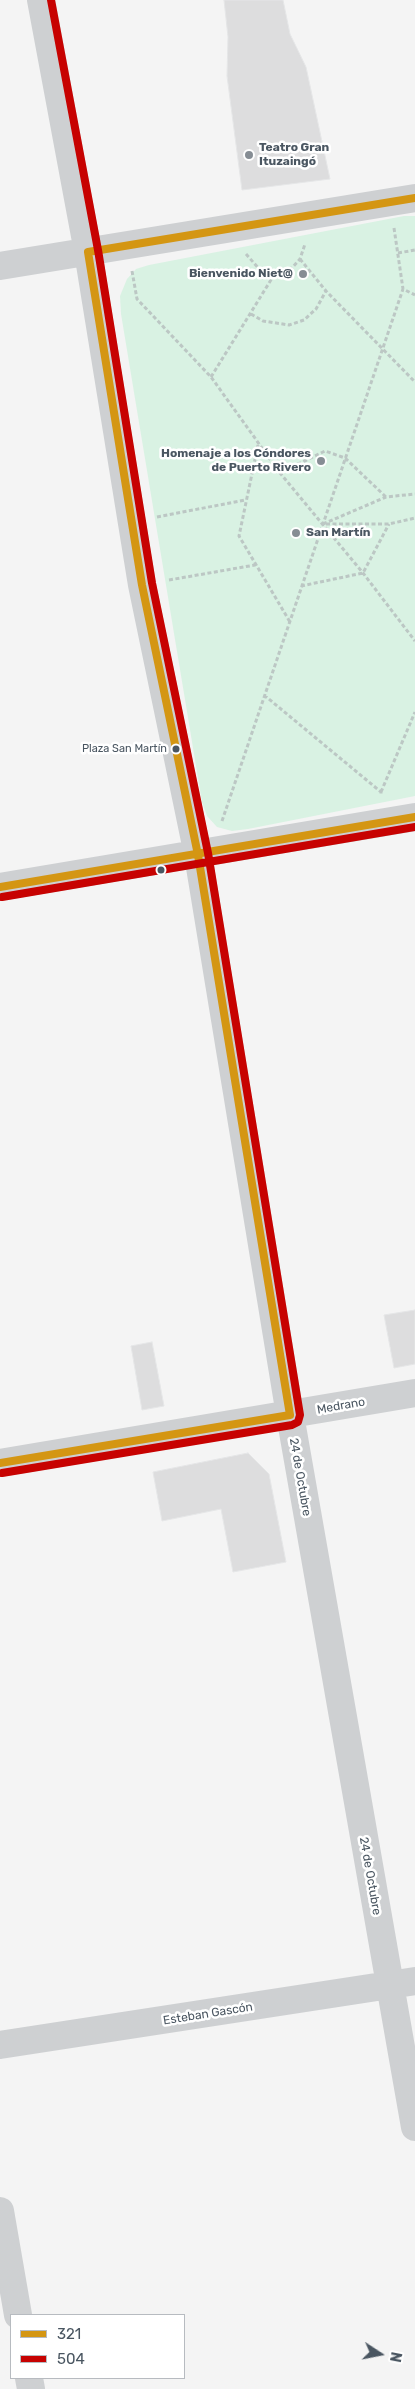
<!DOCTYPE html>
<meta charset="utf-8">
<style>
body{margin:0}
#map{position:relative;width:415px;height:2389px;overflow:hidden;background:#f4f4f4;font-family:Rubik,sans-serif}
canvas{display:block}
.legend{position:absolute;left:10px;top:2314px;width:175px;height:65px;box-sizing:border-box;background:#fff;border:1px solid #b7bbc0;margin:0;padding:6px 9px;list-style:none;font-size:15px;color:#4a5661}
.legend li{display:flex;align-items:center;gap:10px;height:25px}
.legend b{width:25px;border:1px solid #b7bbc0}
.north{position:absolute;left:355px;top:2329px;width:50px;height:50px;-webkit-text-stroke:4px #fff;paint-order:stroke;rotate:101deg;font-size:14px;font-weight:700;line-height:20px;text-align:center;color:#4a5661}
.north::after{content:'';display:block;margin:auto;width:18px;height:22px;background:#4a5661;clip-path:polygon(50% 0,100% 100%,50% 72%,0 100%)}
</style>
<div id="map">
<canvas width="415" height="2389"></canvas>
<ul class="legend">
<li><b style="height:6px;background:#d49613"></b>321</li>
<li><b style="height:6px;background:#c70201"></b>504</li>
</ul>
<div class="north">N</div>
</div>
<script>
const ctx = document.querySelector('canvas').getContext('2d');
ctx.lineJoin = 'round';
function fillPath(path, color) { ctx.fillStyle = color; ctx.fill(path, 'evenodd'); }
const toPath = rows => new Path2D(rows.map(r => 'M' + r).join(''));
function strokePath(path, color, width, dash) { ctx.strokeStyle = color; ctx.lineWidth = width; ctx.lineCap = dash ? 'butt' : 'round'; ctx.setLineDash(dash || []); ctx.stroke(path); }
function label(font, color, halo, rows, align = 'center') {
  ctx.font = font + ' Rubik,sans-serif'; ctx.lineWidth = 5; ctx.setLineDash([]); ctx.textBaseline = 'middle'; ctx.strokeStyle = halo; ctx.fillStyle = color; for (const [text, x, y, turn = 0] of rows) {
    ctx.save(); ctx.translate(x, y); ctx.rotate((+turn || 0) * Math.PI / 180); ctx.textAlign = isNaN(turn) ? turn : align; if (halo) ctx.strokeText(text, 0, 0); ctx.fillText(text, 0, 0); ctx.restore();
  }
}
const green = toPath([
 [404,216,415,216,415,796,248,829,232,831,217,827,207,816,202,802,121,314,120,296,127,279,136,269,149,265]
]);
const building = toPath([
 [224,0,283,0,290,34,306,67,330,179,242,190,227,76,228,37,224,0],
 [415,1310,415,1364,394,1368,384,1315,415,1310],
 [152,1342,164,1406,142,1410,131,1346,152,1342],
 [248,1453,269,1474,286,1562,233,1572,221,1509,162,1521,153,1472,248,1453]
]);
const path = toPath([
 [394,228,403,289,415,295],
 [398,253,415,250],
 [246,254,261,271,274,275,292,268,300,259,305,244],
 [300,259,326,291,415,382],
 [132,271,137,299,211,377,280,473,363,573,415,641],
 [251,314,263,321,289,325,304,320,316,309,326,291],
 [211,377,274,275],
 [258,445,239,536,290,622],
 [280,473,325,451,345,458,386,497],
 [157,517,245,500],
 [323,524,386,497,415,494],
 [326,524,389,524,415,518],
 [169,580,255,565],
 [301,586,363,573,389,524],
 [264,695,381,792,381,794],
 [381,792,415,712],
 [222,821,403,289]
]);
const minor = toPath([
 [41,0,88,252,142,585,198,855,290,1415,415,2127],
 [0,266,415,198],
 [0,887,415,817],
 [0,1463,415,1393],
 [0,2045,415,1981],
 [0,2211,18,2315],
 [29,2378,31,2389]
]);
const bus1 = toPath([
 [0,887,415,817],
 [0,1463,290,1415,198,855,142,585,88,252,415,198]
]);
const bus2 = toPath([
 [2,897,415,827],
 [2,1473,292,1425,298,1422,300,1415,208,853,152,583,98,250,51,0]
]);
const markers = [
 [249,155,5,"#868d94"],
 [303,274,5,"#868d94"],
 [321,461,5,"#868d94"],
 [296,533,5,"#868d94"],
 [176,749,4.5,"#4a5661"],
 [161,870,4.5,"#4a5661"]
];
const busNames = [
 ["Plaza San Martín",167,749]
];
const poiNames = [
 ["Teatro Gran",259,148],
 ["Ituzaingó",259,162],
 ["Bienvenido Niet@",293,274,"right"],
 ["Homenaje a los Cóndores",311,454,"right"],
 ["de Puerto Rivero",311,468,"right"],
 ["San Martín",306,533]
];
const streetNames = [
 ["Medrano",341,1406,-10],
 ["24 de Octubre",300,1477,80],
 ["24 de Octubre",370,1876,80],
 ["Esteban Gascón",208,2014,-9]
];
fillPath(green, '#d9f2e3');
fillPath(building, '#ddddde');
strokePath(building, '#e5e6e7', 1);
strokePath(path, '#bcc7c4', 3, [4, 2.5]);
strokePath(minor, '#ced0d2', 28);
strokePath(bus1, '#d49613', 8);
strokePath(bus2, '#c70201', 8);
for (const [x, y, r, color] of markers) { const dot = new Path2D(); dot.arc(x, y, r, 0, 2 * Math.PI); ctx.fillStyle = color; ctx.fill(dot); strokePath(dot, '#fff', 2); }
label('11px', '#4a5661', '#fff', busNames, 'right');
label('bold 12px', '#4a5661', '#fff', poiNames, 'left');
label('12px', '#4a5661', '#fff', streetNames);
</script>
